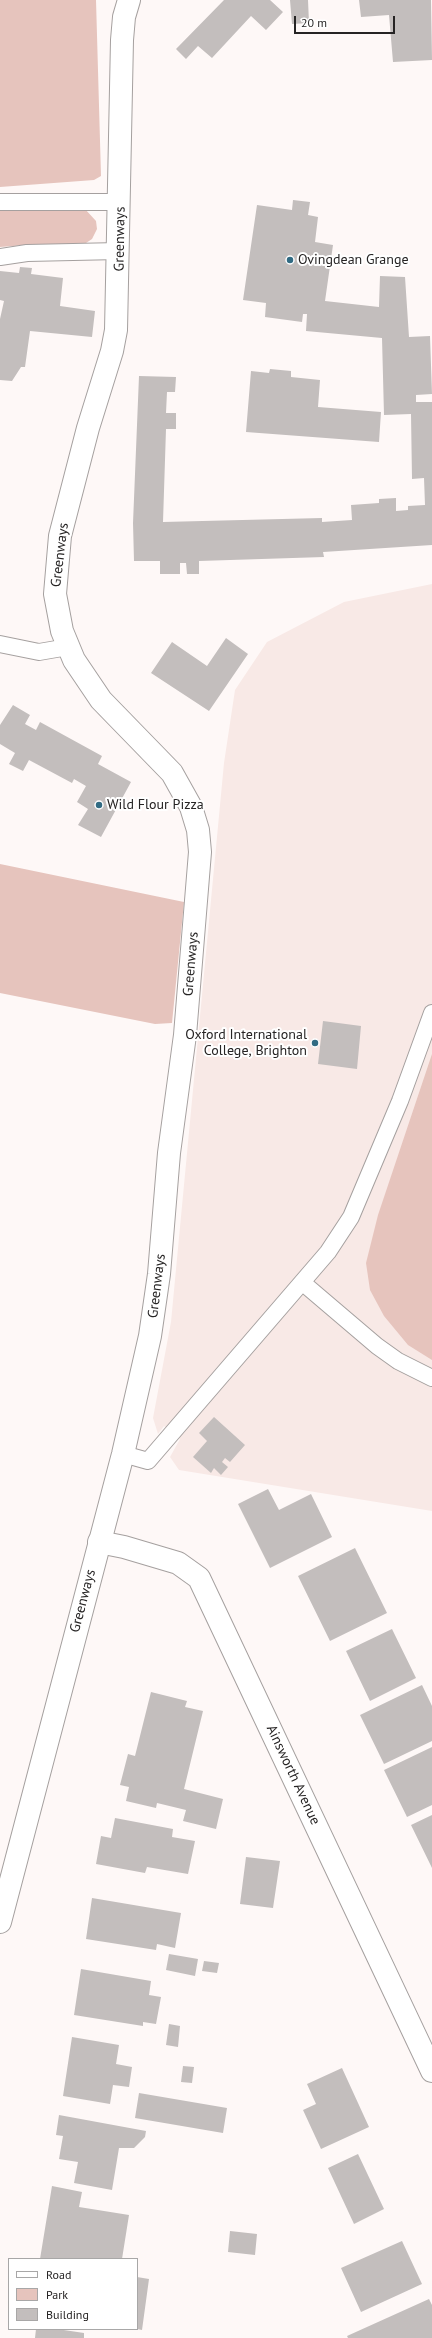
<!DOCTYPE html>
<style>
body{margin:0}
#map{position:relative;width:432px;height:2338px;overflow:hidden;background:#fef8f7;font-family:"PT Sans",sans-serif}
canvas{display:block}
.legend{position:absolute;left:8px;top:2258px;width:130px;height:72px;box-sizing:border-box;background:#fff;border:1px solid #a8a7a7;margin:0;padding:5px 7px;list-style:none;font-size:12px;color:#262424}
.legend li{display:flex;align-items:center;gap:8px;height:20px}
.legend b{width:20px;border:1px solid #a8a7a7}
.scale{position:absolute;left:294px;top:16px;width:101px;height:18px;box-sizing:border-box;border:2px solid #262424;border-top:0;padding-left:5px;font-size:12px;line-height:14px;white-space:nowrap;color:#262424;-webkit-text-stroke:3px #fff;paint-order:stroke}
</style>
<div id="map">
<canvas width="432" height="2338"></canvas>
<ul class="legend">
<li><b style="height:5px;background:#fff"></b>Road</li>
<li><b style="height:11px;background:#e6c4bd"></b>Park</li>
<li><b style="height:11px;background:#c3bebd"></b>Building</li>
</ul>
<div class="scale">20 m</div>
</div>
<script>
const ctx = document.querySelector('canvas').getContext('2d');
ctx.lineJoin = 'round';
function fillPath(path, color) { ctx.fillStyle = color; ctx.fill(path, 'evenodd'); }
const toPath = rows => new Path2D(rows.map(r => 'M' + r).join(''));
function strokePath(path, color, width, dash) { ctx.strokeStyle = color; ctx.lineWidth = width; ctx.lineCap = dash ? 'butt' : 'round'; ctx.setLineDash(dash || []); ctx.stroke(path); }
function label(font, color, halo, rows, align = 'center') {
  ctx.font = font + ' "PT Sans",sans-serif'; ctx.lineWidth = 4; ctx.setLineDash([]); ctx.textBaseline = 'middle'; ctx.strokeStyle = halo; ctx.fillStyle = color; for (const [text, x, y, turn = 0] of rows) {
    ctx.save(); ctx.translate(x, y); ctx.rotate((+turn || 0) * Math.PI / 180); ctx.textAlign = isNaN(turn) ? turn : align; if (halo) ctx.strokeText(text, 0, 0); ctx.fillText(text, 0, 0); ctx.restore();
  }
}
const built = toPath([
 [432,584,432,1511,179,1470,170,1457,180,1439,164,1426,158,1434,153,1418,171,1322,224,763,235,690,267,642,344,602]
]);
const green = toPath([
 [0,0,96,0,101,176,94,180,0,187],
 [0,209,85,209,96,221,97,229,92,239,83,245,26,245,0,247],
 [0,864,184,902,172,1023,155,1024,0,993],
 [432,1054,432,1360,408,1345,384,1316,370,1290,366,1263,378,1215]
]);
const building = toPath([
 [224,0,270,0,283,12,266,30,251,16,212,58,198,46,186,59,176,49],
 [290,0,308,0,309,23,292,24],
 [359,0,431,0,432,60,393,62,389,15,361,17],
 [293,200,310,202,308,215,318,217,315,242,333,245,325,301,379,307,380,276,405,277,409,337,430,336,432,394,416,395,416,402,432,402,432,545,323,552,324,557,199,561,199,574,187,574,186,563,180,563,180,574,160,574,160,561,134,561,133,523,139,376,176,377,175,392,167,392,166,413,176,413,176,429,166,429,163,522,322,518,322,522,352,520,351,505,379,503,379,499,396,498,396,511,408,510,408,506,425,505,424,478,412,479,411,414,384,415,382,338,306,331,307,314,303,314,302,322,265,317,266,303,243,300,257,205,292,210],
 [20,267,32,268,31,274,63,278,60,306,95,311,92,337,30,331,25,367,21,367,12,381,0,380,0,319,4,301,0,300,0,271,19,273],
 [270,369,291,371,291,377,320,380,318,407,381,412,379,442,246,432,251,371,269,373],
 [226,638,248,654,209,711,151,673,172,642,207,666],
 [13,705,30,715,25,724,36,730,40,722,102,756,98,764,131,782,101,837,78,825,88,809,77,802,86,786,74,779,72,783,29,760,23,771,9,764,15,753,0,744,0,725],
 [323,1021,361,1026,357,1069,318,1064],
 [214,1417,245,1445,230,1462,225,1458,222,1462,228,1467,221,1475,214,1468,211,1473,193,1457,207,1441,199,1433],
 [268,1489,279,1510,311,1494,332,1537,270,1568,238,1504],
 [355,1548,387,1613,330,1641,298,1576],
 [392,1629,416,1678,370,1701,346,1651],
 [422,1685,432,1706,432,1741,384,1764,360,1715],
 [151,1692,187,1701,185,1707,203,1711,184,1789,223,1799,216,1829,183,1821,186,1810,157,1803,156,1808,126,1801,129,1787,120,1785,128,1754,135,1756],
 [432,1747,432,1805,407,1817,384,1770],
 [432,1815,432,1868,411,1825],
 [115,1818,173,1829,172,1837,195,1841,188,1874,147,1867,145,1873,96,1864,101,1836,111,1838],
 [246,1857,280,1861,273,1908,240,1904],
 [92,1898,181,1913,175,1948,157,1944,156,1950,86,1939],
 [169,1954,198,1959,195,1976,166,1970],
 [204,1961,219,1963,217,1973,202,1971],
 [81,1969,151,1981,149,1995,161,1997,156,2024,143,2022,143,2026,74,2015],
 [169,2024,180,2026,178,2047,166,2045],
 [72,2037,119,2045,116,2064,132,2067,129,2087,113,2085,110,2104,63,2096],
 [183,2066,194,2067,192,2083,181,2082],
 [342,2068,369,2127,321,2149,303,2110,316,2104,307,2084],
 [139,2093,227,2108,223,2133,135,2118],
 [59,2115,146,2131,145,2137,134,2148,119,2148,112,2190,74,2183,78,2162,59,2159,63,2136,56,2135],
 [358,2154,384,2209,354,2224,328,2168],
 [52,2186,82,2192,79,2207,129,2215,122,2259,40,2259],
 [230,2231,257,2234,255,2255,228,2252],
 [402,2241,422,2284,361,2312,341,2268],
 [137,2277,149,2279,142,2330,137,2329],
 [429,2299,432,2305,432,2338,348,2338,347,2336],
 [36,2329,57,2329,84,2333,84,2338,35,2338]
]);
const service = toPath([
 [0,202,121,202],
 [0,257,27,253,119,251],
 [0,644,39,652,68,647],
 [303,1283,377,1346,398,1361,432,1378],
 [123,1454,148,1461,328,1252,351,1217,400,1101,432,1013]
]);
const minor = toPath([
 [99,1542,124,1547,178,1563,199,1578,432,2071]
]);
const tertiary = toPath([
 [0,1922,123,1454,150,1336,159,1274,169,1153,185,1035,200,852,198,830,191,807,172,773,101,700,74,660,62,631,55,594,60,536,88,428,112,351,116,330,122,40,124,17,129,0]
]);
const markers = [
 [290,260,4,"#316b83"],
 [99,805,4,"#316b83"],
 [315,1043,4,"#316b83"]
];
const streetNames = [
 ["Greenways",120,239,-89],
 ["Greenways",60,555,-83],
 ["Greenways",191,964,-85],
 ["Greenways",157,1286,-83],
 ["Greenways",83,1601,-75],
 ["Ainsworth Avenue",293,1775,65]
];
const poiNames = [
 ["Ovingdean Grange",298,260],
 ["Wild Flour Pizza",107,805],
 ["Oxford International",307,1035,"right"],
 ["College, Brighton",307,1051,"right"]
];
fillPath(built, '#f8e9e6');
fillPath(green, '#e6c4bd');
fillPath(building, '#c3bebd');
strokePath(service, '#a5a09f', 18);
strokePath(minor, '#a5a09f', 24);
strokePath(tertiary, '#a5a09f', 24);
strokePath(service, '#fff', 16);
strokePath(minor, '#fff', 22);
strokePath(tertiary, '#fff', 22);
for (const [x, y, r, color] of markers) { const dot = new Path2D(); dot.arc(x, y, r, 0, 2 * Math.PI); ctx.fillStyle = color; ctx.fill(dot); strokePath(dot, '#fff', 1.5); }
label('14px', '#262424', '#fff', streetNames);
label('14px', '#262424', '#fff', poiNames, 'left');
</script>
